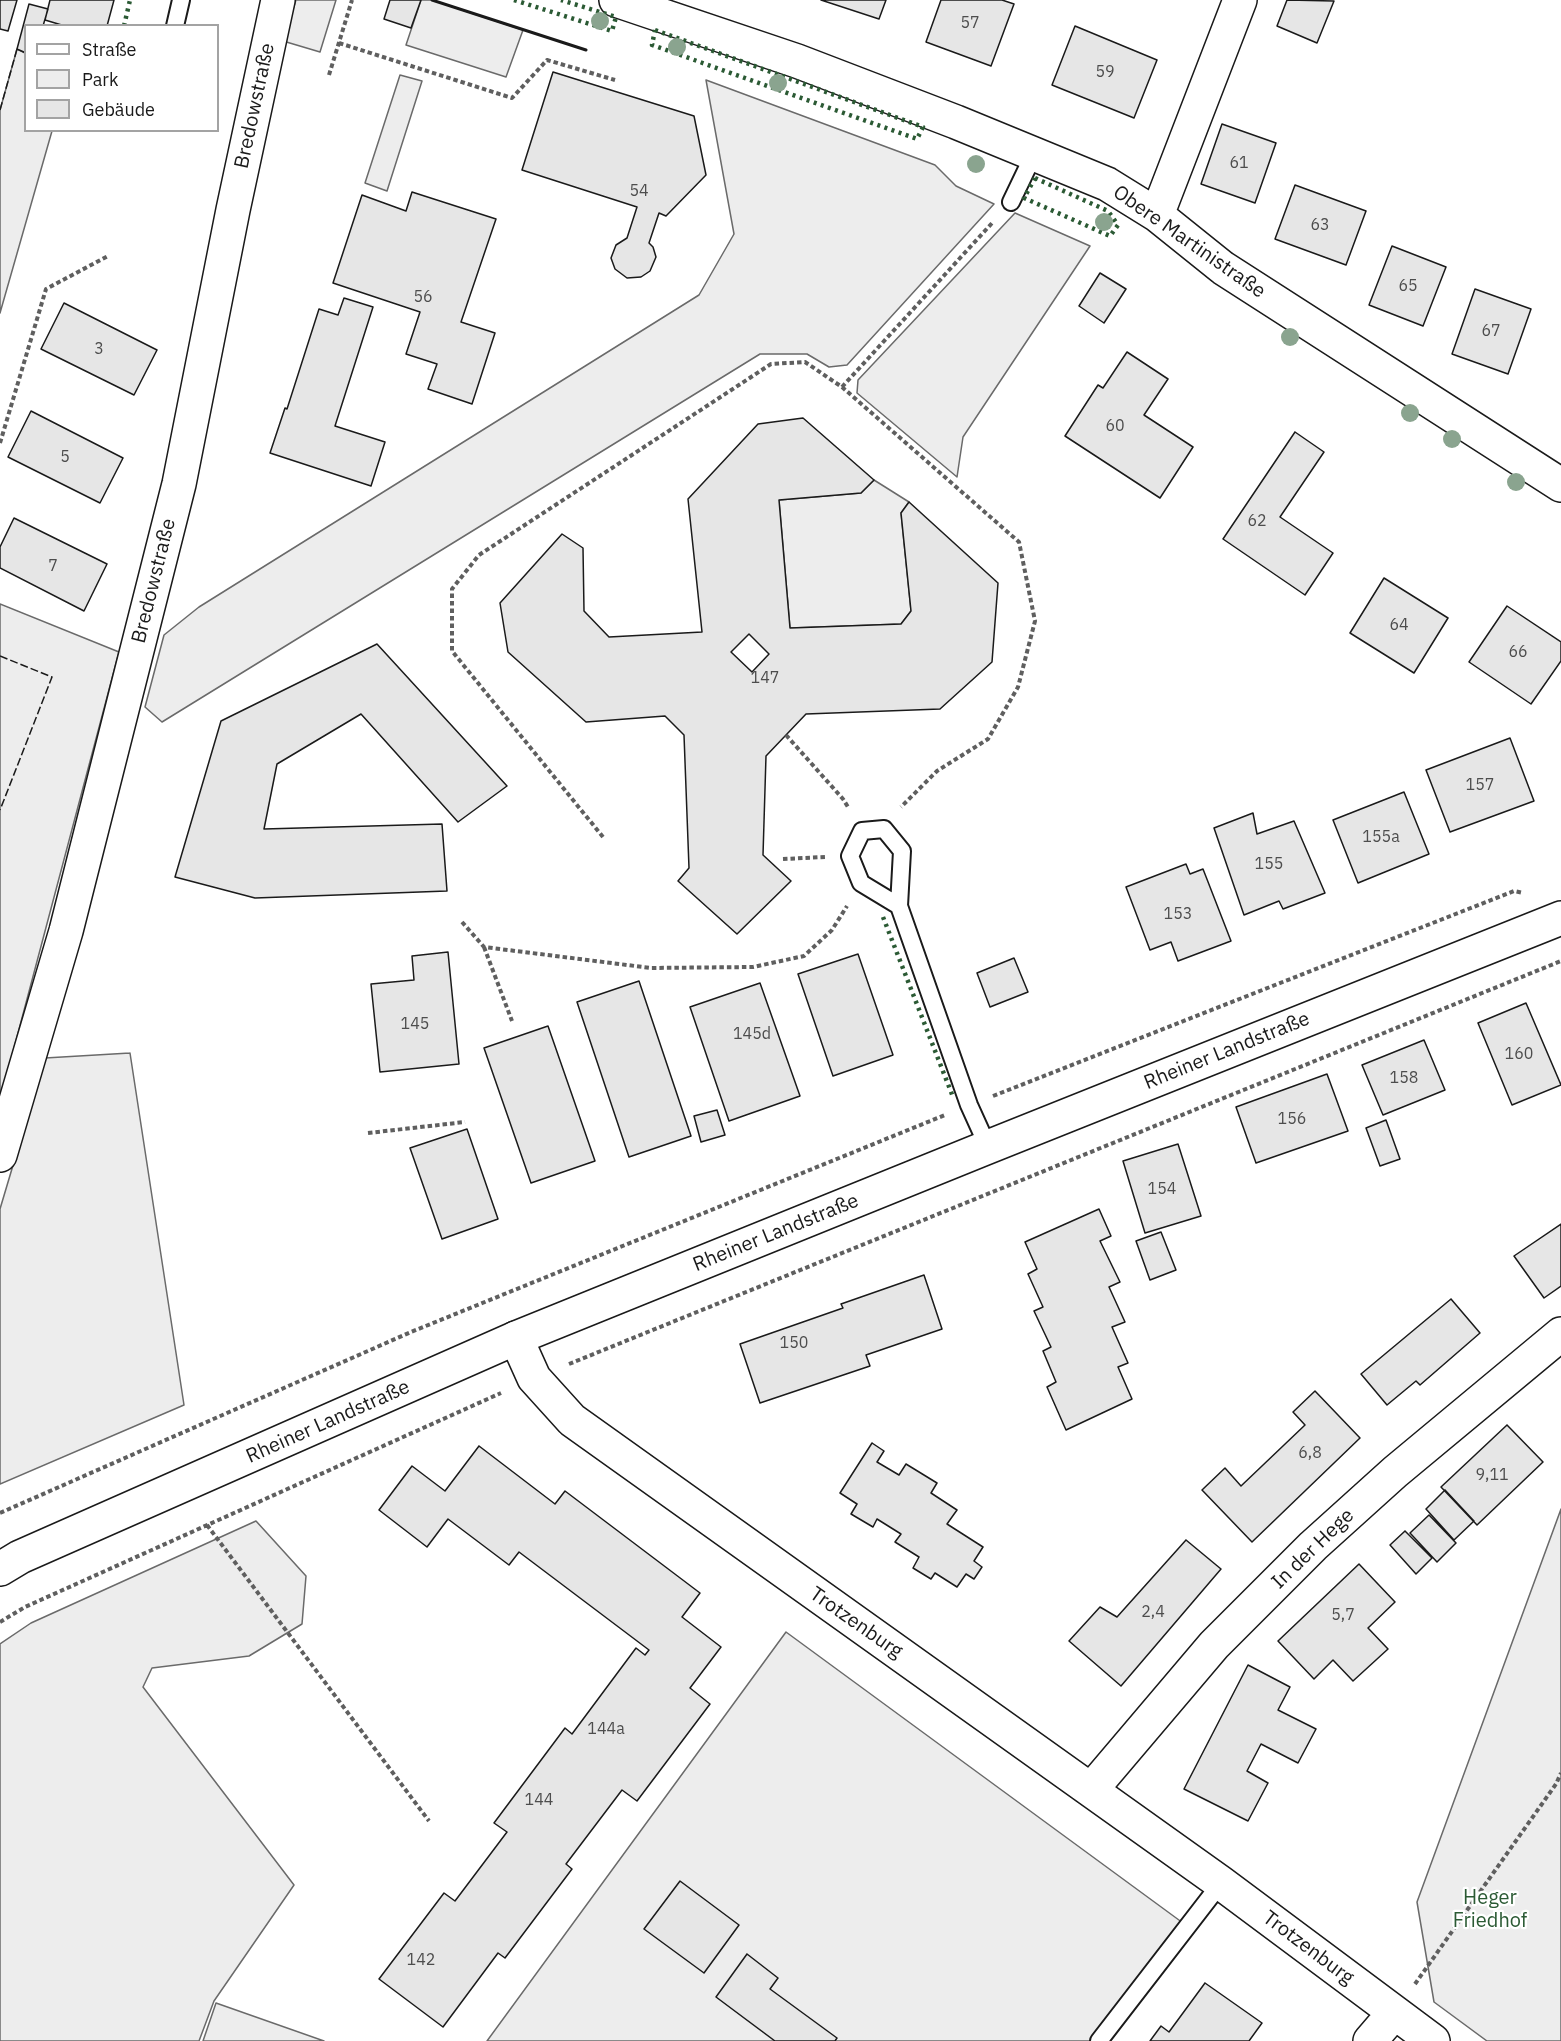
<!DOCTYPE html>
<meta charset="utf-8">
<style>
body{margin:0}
#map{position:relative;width:1561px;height:2041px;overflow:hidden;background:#fff;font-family:"IBM Plex Sans",sans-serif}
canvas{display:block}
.legend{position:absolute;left:24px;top:24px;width:195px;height:108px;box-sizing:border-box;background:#fff;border:2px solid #a3a3a3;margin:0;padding:8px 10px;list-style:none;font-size:18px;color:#1a1a1a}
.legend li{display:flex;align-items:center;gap:12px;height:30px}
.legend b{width:30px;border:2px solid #a3a3a3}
</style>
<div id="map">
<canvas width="1561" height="2041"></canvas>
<ul class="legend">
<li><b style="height:8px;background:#fff"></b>Straße</li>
<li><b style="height:16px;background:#ededed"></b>Park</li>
<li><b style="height:16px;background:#e6e6e6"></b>Gebäude</li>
</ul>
</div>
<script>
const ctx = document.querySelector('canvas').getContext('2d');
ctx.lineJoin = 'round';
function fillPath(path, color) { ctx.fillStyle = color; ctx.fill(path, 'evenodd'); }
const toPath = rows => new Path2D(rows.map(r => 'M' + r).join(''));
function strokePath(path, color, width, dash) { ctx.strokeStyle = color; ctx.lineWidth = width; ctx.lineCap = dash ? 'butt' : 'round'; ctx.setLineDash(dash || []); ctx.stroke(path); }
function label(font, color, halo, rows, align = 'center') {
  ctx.font = font + ' "IBM Plex Sans",sans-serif'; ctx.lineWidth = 4.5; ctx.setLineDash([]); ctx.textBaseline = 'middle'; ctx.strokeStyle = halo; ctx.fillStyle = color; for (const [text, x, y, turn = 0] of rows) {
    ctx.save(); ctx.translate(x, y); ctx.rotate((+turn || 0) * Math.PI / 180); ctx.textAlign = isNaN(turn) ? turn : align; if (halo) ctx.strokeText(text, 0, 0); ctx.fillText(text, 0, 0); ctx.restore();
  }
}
const green = toPath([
 [296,0,336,0,320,52,283,41,296,0],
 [421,0,432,0,523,30,506,77,406,45,421,0],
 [17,49,25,53,26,130,52,131,0,313,0,110,17,49],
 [400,75,422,81,387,191,365,183,400,75],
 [706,80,935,165,956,186,994,204,847,365,829,367,807,354,760,354,162,722,145,707,164,635,199,607,699,295,734,234,706,80],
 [1015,213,1090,246,963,437,957,477,857,393,858,380,1015,213],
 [874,480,909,502,901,513,911,611,901,624,790,628,779,500,861,493,874,480],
 [0,604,119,652,0,1101,0,604],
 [130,1053,184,1405,0,1484,0,1209,45,1058,130,1053],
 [1561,1509,1561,2041,1487,2041,1434,2002,1417,1902,1561,1509],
 [256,1521,306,1576,302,1624,249,1656,152,1668,143,1687,294,1885,214,2001,199,2041,0,2041,0,1644,31,1623,256,1521],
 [786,1632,1183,1923,1090,2041,487,2041,786,1632],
 [216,2003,324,2041,203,2041,216,2003]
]);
const building = toPath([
 [0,0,17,0,8,31,0,29,0,0],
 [50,0,114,0,107,26,65,26,45,20,50,0],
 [390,0,421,0,411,28,384,19,390,0],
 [821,0,886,0,879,19,821,0],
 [941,0,1002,0,1014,4,991,66,926,42,941,0],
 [1287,0,1334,1,1317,43,1277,26,1287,0],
 [29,4,48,9,43,26,26,26,26,53,17,49,29,4],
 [1075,26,1157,60,1134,118,1052,85,1075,26],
 [553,72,694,116,706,175,666,216,659,213,649,243,653,247,656,257,650,271,641,277,627,278,615,269,611,258,616,245,627,238,637,207,522,170,553,72],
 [1222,124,1276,143,1255,203,1201,184,1222,124],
 [1295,185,1366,211,1346,265,1275,239,1295,185],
 [412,192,496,219,461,322,495,333,472,404,428,389,437,364,406,354,420,312,333,283,362,195,406,211,412,192],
 [1392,246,1446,267,1423,326,1369,305,1392,246],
 [1100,273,1126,289,1104,323,1079,306,1100,273],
 [1475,289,1531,309,1508,374,1452,354,1475,289],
 [344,298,373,307,335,426,385,442,371,486,270,453,285,408,287,409,319,309,338,315,344,298],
 [64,303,157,350,134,395,41,349,64,303],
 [1127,352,1168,379,1144,415,1193,447,1160,498,1065,436,1098,385,1103,388,1127,352],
 [31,411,123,458,100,503,8,457,31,411],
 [803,418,874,480,861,493,779,500,790,628,901,624,911,611,901,513,909,502,998,583,992,662,940,709,806,714,766,756,763,855,791,881,737,934,678,881,689,868,684,735,665,716,586,722,508,652,500,603,562,534,583,548,584,611,609,637,702,632,688,499,758,424,803,418],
 [749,634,769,654,752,672,731,652,749,634],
 [1295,432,1324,452,1280,517,1333,553,1305,595,1223,539,1295,432],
 [14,518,107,564,84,611,0,568,0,547,14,518],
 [1384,578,1448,618,1414,673,1350,633,1384,578],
 [1507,606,1561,642,1561,661,1531,704,1469,662,1507,606],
 [377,644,507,786,458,822,361,714,277,764,264,829,442,824,447,891,255,898,175,877,221,721,377,644],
 [1510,738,1534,801,1450,832,1426,770,1510,738],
 [1404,792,1429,854,1358,883,1333,820,1404,792],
 [1253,813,1257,834,1294,821,1325,893,1283,909,1279,901,1244,915,1214,828,1253,813],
 [1186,864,1190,874,1203,869,1231,941,1178,961,1171,942,1150,950,1126,887,1186,864],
 [448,952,459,1064,380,1072,371,984,414,980,412,956,448,952],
 [858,954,893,1055,833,1076,798,974,858,954],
 [1014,958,1028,992,990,1007,977,973,1014,958],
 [639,981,691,1136,629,1157,577,1002,639,981],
 [760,983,800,1096,729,1121,690,1007,760,983],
 [1526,1003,1561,1085,1512,1105,1478,1023,1526,1003],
 [548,1026,595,1161,531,1183,484,1048,548,1026],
 [1424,1040,1445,1090,1383,1115,1362,1065,1424,1040],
 [1327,1074,1348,1131,1256,1163,1236,1107,1327,1074],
 [717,1110,725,1135,701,1142,694,1116,717,1110],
 [1386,1120,1400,1159,1380,1166,1366,1128,1386,1120],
 [467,1129,498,1219,442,1239,410,1148,467,1129],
 [1178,1144,1201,1216,1145,1233,1123,1161,1178,1144],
 [1099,1209,1111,1236,1100,1241,1120,1282,1109,1287,1125,1322,1112,1327,1128,1363,1118,1367,1132,1399,1066,1430,1047,1387,1056,1382,1043,1351,1051,1347,1034,1311,1043,1307,1028,1274,1037,1269,1025,1242,1099,1209],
 [1561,1224,1561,1286,1544,1298,1514,1256,1561,1224],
 [1161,1232,1176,1270,1150,1280,1136,1241,1161,1232],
 [924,1275,942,1329,866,1355,870,1366,760,1403,740,1344,843,1308,841,1304,924,1275],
 [1451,1299,1480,1333,1420,1385,1416,1381,1387,1405,1361,1374,1451,1299],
 [1315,1391,1360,1438,1252,1542,1202,1490,1225,1468,1241,1486,1305,1425,1293,1412,1315,1391],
 [1507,1425,1543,1462,1477,1525,1441,1487,1507,1425],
 [872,1443,884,1451,877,1462,899,1475,906,1464,937,1483,931,1493,957,1510,947,1524,983,1547,974,1561,982,1567,974,1579,966,1574,957,1587,935,1573,931,1579,913,1568,919,1557,895,1542,901,1534,877,1519,873,1527,851,1514,857,1504,840,1493,872,1443],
 [479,1446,555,1504,565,1491,700,1593,682,1617,721,1647,690,1688,710,1704,637,1801,622,1790,566,1864,572,1869,505,1958,498,1953,443,2027,379,1979,444,1893,455,1901,507,1832,494,1823,565,1728,572,1734,636,1648,645,1655,649,1650,519,1552,509,1565,448,1519,427,1547,379,1510,412,1466,445,1491,479,1446],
 [1445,1490,1474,1521,1454,1540,1426,1509,1445,1490],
 [1429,1515,1456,1543,1437,1562,1410,1533,1429,1515],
 [1405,1531,1432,1558,1416,1574,1390,1545,1405,1531],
 [1186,1540,1221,1569,1121,1686,1069,1641,1100,1607,1117,1617,1186,1540],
 [1359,1564,1395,1602,1368,1628,1388,1649,1353,1681,1333,1660,1314,1679,1278,1641,1359,1564],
 [1248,1665,1290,1687,1278,1710,1316,1729,1298,1763,1261,1744,1247,1771,1268,1783,1248,1821,1184,1789,1248,1665],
 [680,1881,739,1925,704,1973,644,1929,680,1881],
 [747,1954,778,1978,770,1989,837,2038,835,2041,775,2041,716,1997,747,1954],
 [1205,1983,1262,2023,1249,2041,1150,2041,1161,2026,1169,2032,1205,1983]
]);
const path = toPath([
 [339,43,512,98,547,60,615,80],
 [329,75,352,0],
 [842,387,993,222],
 [0,443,46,289,108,256],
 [786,735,843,799,848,807],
 [603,837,452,651,452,589,479,555,771,364,805,362,842,387,1019,542,1035,621,1018,687,988,739,937,771,901,807],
 [783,859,825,857],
 [462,922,484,947,651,968,753,967,804,956,832,930,847,906],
 [484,947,512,1021],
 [993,1096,1514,891,1523,893],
 [368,1133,465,1122],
 [569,1364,1561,961],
 [0,1513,411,1332,945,1115],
 [207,1525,429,1821],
 [0,1622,25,1607,501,1393],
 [1415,1984,1556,1784,1561,1773]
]);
const service = toPath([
 [175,26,181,0],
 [1011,202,1034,154],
 [899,906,861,883,850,856,862,831,884,829,902,851,899,906,969,1105,988,1147],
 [1099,2041,1221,1883]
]);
const minor = toPath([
 [616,0,797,61,956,122,1107,184,1157,215,1223,268,1561,485],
 [1157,215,1240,0],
 [0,1155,66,931,179,484,233,210,278,0],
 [516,1338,534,1378,572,1420,1221,1883,1433,2041],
 [1091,1790,1214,1645,1313,1546,1395,1472,1561,1334],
 [1370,2041,1394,2013]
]);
const tertiary = toPath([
 [0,1569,20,1557,516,1338,988,1147,1561,918]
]);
const hedge = toPath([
 [514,0,612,31,616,17,561,0],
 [124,26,130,0],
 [655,30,923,127,917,139,652,45,655,30],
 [1035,178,1108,211,1118,225,1110,236,1024,198,1035,178],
 [883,917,953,1097]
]);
const fence = toPath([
 [0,110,17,49],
 [0,656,52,677,0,810]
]);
const wall = toPath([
 [432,0,586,50]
]);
const trees = [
 [600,21],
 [677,47],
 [778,83],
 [976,164],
 [1104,222],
 [1290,337],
 [1410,413],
 [1452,439],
 [1516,482]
];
const numberNames = [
 ["57",970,23],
 ["59",1105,72],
 ["61",1239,163],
 ["54",639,191],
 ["63",1320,225],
 ["65",1408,286],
 ["56",423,297],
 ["67",1491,331],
 ["3",99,349],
 ["60",1115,426],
 ["5",65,457],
 ["62",1257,521],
 ["7",53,566],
 ["64",1399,625],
 ["66",1518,652],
 ["147",765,678],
 ["157",1480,785],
 ["155a",1381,837],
 ["155",1269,864],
 ["153",1178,914],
 ["145",415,1024],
 ["145d",752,1034],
 ["160",1519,1054],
 ["158",1404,1078],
 ["156",1292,1119],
 ["154",1162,1189],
 ["150",794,1343],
 ["6,8",1310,1453],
 ["9,11",1492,1475],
 ["2,4",1153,1612],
 ["5,7",1343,1615],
 ["144a",606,1729],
 ["144",539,1800],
 ["142",421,1960]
];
const streetNames = [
 ["Bredowstraße",255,106,-78],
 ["Obere Martinistraße",1189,242,35],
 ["Bredowstraße",154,581,-76],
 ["Rheiner Landstraße",1227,1051,-22],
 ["Rheiner Landstraße",776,1233,-22],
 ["Rheiner Landstraße",328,1422,-24],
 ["In der Hege",1313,1549,-44],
 ["Trotzenburg",856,1623,35],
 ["Trotzenburg",1308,1948,37]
];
const parkNames = [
 ["Heger",1490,1898],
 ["Friedhof",1490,1921]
];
fillPath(green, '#ededed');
strokePath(green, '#6a6a6a', 1.5);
fillPath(building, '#e6e6e6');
strokePath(building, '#1a1a1a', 1.5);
strokePath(service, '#1a1a1a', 20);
strokePath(minor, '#1a1a1a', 36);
strokePath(tertiary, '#1a1a1a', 36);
strokePath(path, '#5f5f5f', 4, [4.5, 3]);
strokePath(service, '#fff', 16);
strokePath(minor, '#fff', 33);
strokePath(tertiary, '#fff', 33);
strokePath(hedge, '#2b5a34', 4.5, [3, 4.5]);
strokePath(fence, '#1a1a1a', 1.5, [8, 3]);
strokePath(wall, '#1a1a1a', 3);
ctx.fillStyle = '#8aa48f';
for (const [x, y] of trees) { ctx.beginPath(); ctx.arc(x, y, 9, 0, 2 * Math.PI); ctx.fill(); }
label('16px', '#4d4d4d', null, numberNames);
label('20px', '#1a1a1a', '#fff', streetNames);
label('20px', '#2b5a34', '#fff', parkNames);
</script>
